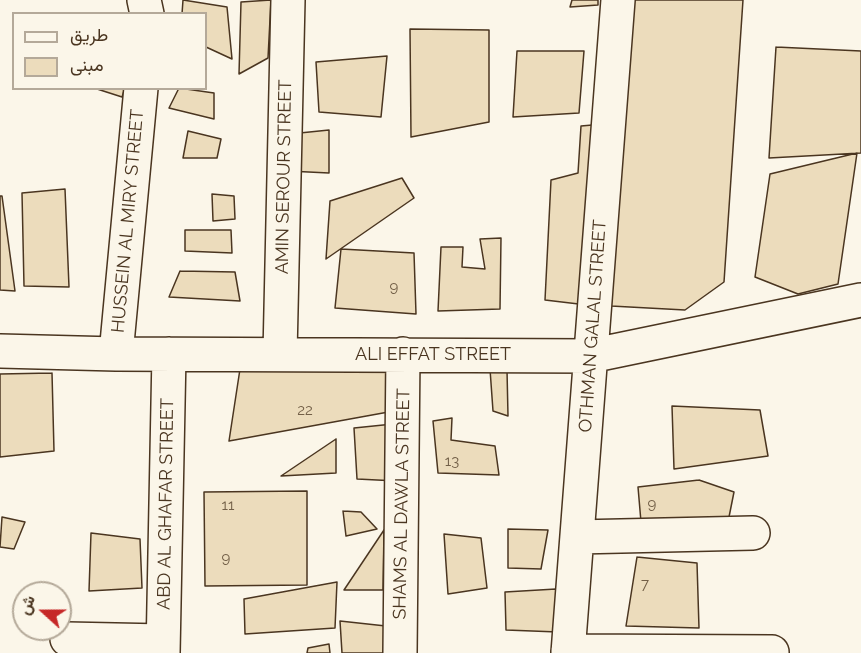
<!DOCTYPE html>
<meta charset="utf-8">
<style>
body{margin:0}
#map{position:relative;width:861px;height:653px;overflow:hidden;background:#fbf6e9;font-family:Raleway,Vazirmatn,sans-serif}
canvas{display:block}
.legend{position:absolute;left:12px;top:12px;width:195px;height:78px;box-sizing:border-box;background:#fbf6e9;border:2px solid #b4a999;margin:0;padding:8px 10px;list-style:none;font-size:18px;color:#4a3520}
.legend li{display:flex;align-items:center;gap:12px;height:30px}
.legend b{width:30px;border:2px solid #b4a999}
.north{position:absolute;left:12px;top:581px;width:60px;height:60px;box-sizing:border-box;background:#fbf6e9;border:2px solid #b4a999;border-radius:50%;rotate:291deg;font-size:16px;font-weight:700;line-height:24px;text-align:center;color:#4a3520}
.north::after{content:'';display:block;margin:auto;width:21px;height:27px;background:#c62828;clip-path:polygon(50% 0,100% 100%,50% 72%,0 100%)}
</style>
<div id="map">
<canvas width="861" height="653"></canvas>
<ul class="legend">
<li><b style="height:8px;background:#fbf6e9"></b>طريق</li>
<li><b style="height:16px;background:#ecdcbc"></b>مبنى</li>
</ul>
<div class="north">ش</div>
</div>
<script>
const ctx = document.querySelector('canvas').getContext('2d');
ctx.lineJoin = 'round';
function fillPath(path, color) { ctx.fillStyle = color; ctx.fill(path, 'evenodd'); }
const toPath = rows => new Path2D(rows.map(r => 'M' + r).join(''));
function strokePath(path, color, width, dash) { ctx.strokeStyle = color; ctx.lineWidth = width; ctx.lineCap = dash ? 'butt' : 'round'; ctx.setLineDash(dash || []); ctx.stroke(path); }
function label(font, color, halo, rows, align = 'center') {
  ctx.font = font + ' Raleway,sans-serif'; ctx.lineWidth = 4.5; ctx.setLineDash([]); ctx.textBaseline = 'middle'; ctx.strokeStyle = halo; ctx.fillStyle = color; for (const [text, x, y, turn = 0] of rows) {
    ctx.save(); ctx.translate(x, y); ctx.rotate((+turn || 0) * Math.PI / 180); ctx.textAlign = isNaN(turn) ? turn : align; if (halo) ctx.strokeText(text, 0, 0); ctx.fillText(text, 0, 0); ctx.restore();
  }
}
const building = toPath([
 [183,0,227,7,232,59,206,47,206,14,182,14,183,0],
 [271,0,268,58,239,74,241,2,271,0],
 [572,0,598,0,598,5,570,7,572,0],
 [631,0,743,0,724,282,685,310,611,306,631,0],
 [410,29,489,30,489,122,411,137,410,29],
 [776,47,861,51,861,153,769,158,776,47],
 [517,51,584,51,579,113,513,117,517,51],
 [387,56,381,117,319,112,316,62,387,56],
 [94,88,125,88,122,97,94,88],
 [179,88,214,93,214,119,169,108,179,88],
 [604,124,587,305,545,300,551,180,578,173,581,126,604,124],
 [329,130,329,173,288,171,290,134,329,130],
 [188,131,221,139,217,158,183,158,188,131],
 [857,153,838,284,798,294,755,277,770,174,857,153],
 [402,178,414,198,326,259,330,201,402,178],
 [65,189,69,287,24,286,22,193,65,189],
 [212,194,234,196,235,219,213,221,212,194],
 [0,196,2,196,15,291,0,290,0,196],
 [185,230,231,230,232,253,185,251,185,230],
 [501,238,500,309,438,311,441,247,463,247,462,267,485,269,480,239,501,238],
 [341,249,414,253,416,314,335,308,341,249],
 [180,271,235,272,240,301,169,297,180,271],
 [399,360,394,411,229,441,240,369,399,360],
 [490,369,507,370,508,416,493,411,490,369],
 [52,373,54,451,0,457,0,374,52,373],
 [672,406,760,410,768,456,674,469,672,406],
 [452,418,451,440,495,446,499,475,438,473,433,421,452,418],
 [393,424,397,481,357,479,354,428,393,424],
 [336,439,336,473,281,476,336,439],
 [699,480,734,492,727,527,641,522,638,487,699,480],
 [307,491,307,585,205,586,204,492,307,491],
 [343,511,361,512,377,529,346,536,343,511],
 [2,517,25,522,14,549,0,547,2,517],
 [508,529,548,530,541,569,508,568,508,529],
 [384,530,383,590,344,590,384,530],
 [91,533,140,539,142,588,89,591,91,533],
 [444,534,481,538,487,588,448,594,444,534],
 [637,557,697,563,699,628,626,626,637,557],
 [337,582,335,628,245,634,244,599,337,582],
 [556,589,558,632,506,630,505,592,556,589],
 [340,621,395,627,396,653,342,653,340,621],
 [329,644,330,653,307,653,308,648,329,644]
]);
const minor = toPath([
 [144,0,147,14],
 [0,351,116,354,590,356,861,300],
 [116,354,141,88],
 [280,354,288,0],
 [577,537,753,533],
 [67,639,163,641],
 [568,651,772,652],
 [163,653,169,354],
 [400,653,403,354],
 [568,653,618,0]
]);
const numberNames = [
 ["9",394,287],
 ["22",305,410],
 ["13",452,461],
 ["9",652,504],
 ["11",228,505],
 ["9",226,558],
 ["7",645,584]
];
const streetNames = [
 ["AMIN SEROUR STREET",284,177,-89],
 ["HUSSEIN AL MIRY STREET",128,221,-85],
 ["OTHMAN GALAL STREET",593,326,-86],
 ["ALI EFFAT STREET",433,355],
 ["ABD AL GHAFAR STREET",166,504,-89],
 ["SHAMS AL DAWLA STREET",402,504,-89]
];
fillPath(building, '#ecdcbc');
strokePath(building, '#4a3520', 1.5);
strokePath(minor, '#4a3520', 36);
strokePath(minor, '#fbf6e9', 33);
label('15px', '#725f47', null, numberNames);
label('18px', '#4a3520', '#fbf6e9', streetNames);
</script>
